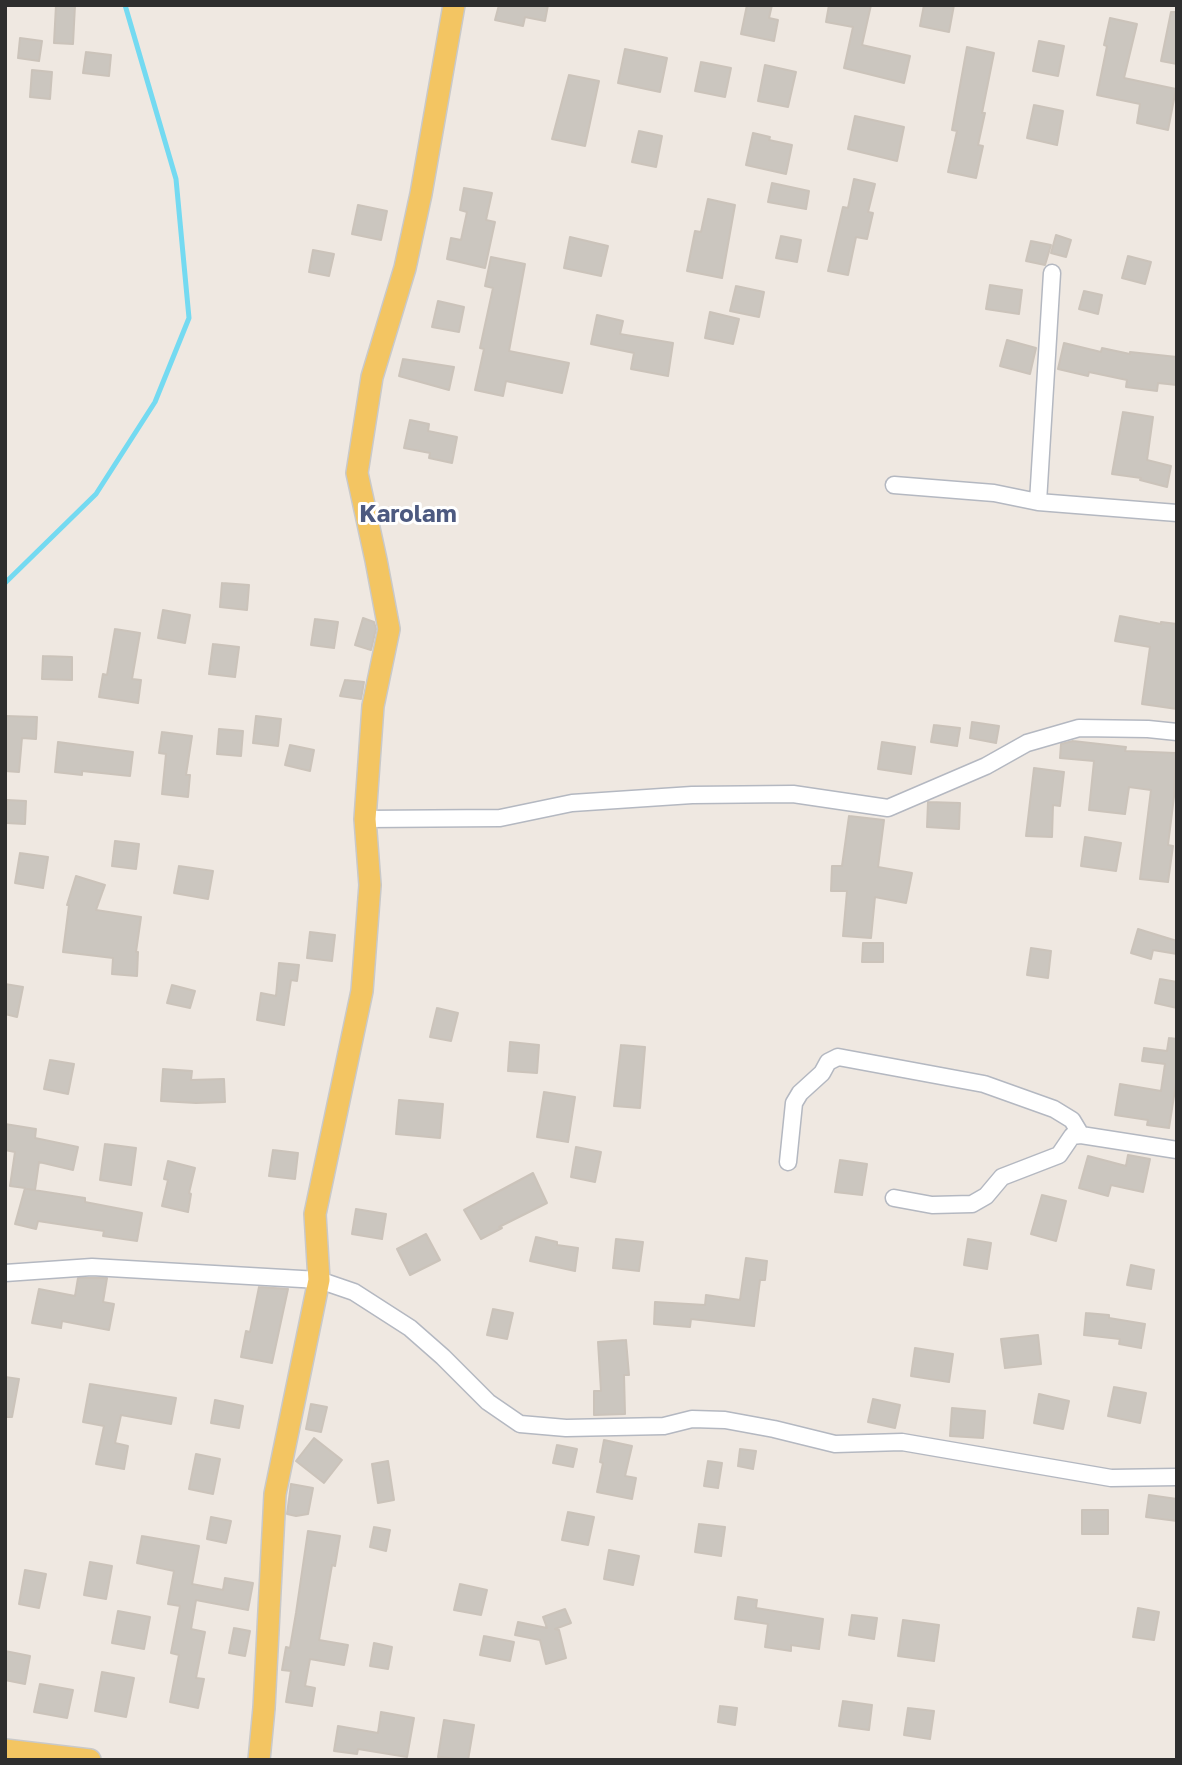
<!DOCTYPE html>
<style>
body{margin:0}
#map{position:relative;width:1182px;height:1765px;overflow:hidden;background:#efe8e1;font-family:"Golos Text",sans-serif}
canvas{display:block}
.frame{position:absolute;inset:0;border:7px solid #2e2e2e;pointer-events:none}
</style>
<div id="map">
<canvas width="1182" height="1765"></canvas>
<div class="frame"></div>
</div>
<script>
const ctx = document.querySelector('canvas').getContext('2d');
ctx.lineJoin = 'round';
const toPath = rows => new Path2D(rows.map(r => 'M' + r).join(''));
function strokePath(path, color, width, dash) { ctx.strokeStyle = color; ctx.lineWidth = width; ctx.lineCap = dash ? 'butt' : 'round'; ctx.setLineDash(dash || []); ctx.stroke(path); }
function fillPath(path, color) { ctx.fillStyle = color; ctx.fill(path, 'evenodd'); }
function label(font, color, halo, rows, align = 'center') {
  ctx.font = font + ' "Golos Text",sans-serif'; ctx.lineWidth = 6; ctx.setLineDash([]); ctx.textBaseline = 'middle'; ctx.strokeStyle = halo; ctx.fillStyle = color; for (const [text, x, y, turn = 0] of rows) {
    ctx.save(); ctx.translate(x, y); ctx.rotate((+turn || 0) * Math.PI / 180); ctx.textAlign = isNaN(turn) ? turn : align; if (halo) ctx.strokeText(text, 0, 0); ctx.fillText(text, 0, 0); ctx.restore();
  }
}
const stream = toPath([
 [5,583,96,494,155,402,189,318,176,179,125,5]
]);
const building = toPath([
 [56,5,75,5,73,44,54,43,56,5],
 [499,5,548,5,545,21,525,17,523,26,495,20,499,5],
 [747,5,772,5,769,18,778,20,774,41,741,34,747,5],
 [829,5,871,5,862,45,910,56,904,83,844,68,853,27,826,22,829,5],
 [924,5,954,5,949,32,920,26,924,5],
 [1171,12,1177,12,1177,64,1161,61,1171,12],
 [1110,18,1137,24,1124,78,1176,89,1168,130,1137,123,1140,104,1097,95,1107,46,1104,45,1110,18],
 [20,38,42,41,39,61,18,58,20,38],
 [1039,41,1064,46,1058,76,1033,71,1039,41],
 [967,47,994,53,982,113,985,113,978,145,983,146,976,178,948,172,957,131,952,130,967,47],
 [625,49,667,58,660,92,618,83,625,49],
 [86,52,111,55,109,76,83,73,86,52],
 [701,62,731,68,725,97,695,91,701,62],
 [765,65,796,72,788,107,758,101,765,65],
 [32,70,52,72,50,99,30,97,32,70],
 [569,75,599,81,585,146,552,139,569,75],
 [1034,105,1063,111,1057,145,1027,138,1034,105],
 [855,116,904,127,897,161,848,149,855,116],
 [639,131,662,136,656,167,632,162,639,131],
 [753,133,770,137,769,140,792,145,786,174,746,165,753,133],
 [854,179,875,184,868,212,873,213,867,239,856,237,848,275,828,271,843,207,848,208,854,179],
 [772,183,809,191,806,209,768,202,772,183],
 [464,188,492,193,486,220,495,222,485,268,447,259,451,238,461,240,467,212,460,210,464,188],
 [708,199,735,205,722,278,687,271,695,231,701,232,708,199],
 [358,205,387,211,381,240,352,234,358,205],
 [1056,235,1071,240,1066,257,1051,253,1056,235],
 [781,236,801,240,797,262,776,258,781,236],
 [570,237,608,246,601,276,564,268,570,237],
 [1031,241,1051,245,1045,265,1026,261,1031,241],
 [313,250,334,254,329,276,309,272,313,250],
 [1128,256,1151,262,1145,284,1122,278,1128,256],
 [491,257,525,264,509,351,569,363,562,393,506,381,503,396,475,390,484,349,480,348,493,288,485,286,491,257],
 [990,285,1022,290,1019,314,986,309,990,285],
 [736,286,764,292,759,317,730,311,736,286],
 [1084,291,1102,295,1098,314,1079,309,1084,291],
 [438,301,464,307,459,332,432,327,438,301],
 [710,312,739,319,733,344,705,338,710,312],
 [597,315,623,321,620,334,673,343,668,376,631,369,634,353,591,344,597,315],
 [1007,340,1036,348,1030,374,1000,366,1007,340],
 [1064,343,1101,352,1102,348,1130,354,1130,352,1177,357,1177,385,1158,383,1157,391,1126,387,1127,380,1089,372,1088,376,1058,369,1064,343],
 [403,359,454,367,449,390,399,376,403,359],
 [1123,412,1153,417,1147,460,1171,466,1167,487,1140,480,1141,478,1112,474,1123,412],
 [410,420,429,424,428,431,457,437,452,463,429,458,430,453,404,448,410,420],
 [222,583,249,585,247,610,220,607,222,583],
 [163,610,190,615,185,643,158,638,163,610],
 [1120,616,1161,624,1161,622,1177,624,1177,709,1142,704,1150,647,1115,641,1120,616],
 [363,618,374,622,376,629,371,650,355,645,363,618],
 [315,619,338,622,334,648,311,645,315,619],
 [115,629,140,633,132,679,141,680,138,703,99,697,103,674,107,675,115,629],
 [213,644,239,647,235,677,209,674,213,644],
 [43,656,72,657,72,680,42,679,43,656],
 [345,680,364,682,361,699,340,696,345,680],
 [5,716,37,717,36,739,22,738,19,772,5,771,5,716],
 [256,716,281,719,278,746,253,743,256,716],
 [972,722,999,726,996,743,970,738,972,722],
 [934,725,960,728,957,746,931,742,934,725],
 [219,729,243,731,241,756,217,754,219,729],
 [162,732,192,736,186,775,190,775,188,797,162,794,166,754,159,753,162,732],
 [1073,741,1126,747,1125,751,1176,753,1174,797,1168,845,1173,846,1168,882,1140,879,1151,790,1129,787,1125,814,1089,810,1094,761,1060,758,1061,744,1073,741],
 [58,742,133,752,130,776,82,771,82,775,55,772,58,742],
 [882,742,915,747,911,774,878,769,882,742],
 [290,745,314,750,310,771,285,765,290,745],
 [1034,768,1064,772,1060,806,1053,805,1052,837,1026,836,1034,768],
 [7,800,26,801,25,824,6,823,7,800],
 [928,802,960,803,959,829,927,827,928,802],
 [849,816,884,820,878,867,912,873,906,903,875,897,871,938,843,936,847,891,831,891,832,866,842,866,849,816],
 [1085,837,1121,843,1116,871,1081,866,1085,837],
 [115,841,139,844,136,869,112,866,115,841],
 [20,853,48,857,43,888,15,883,20,853],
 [179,866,213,871,208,899,174,893,179,866],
 [76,876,105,885,96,910,141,917,136,952,138,952,137,976,112,974,113,958,63,952,69,905,67,905,76,876],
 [1138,929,1177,941,1177,954,1153,950,1151,959,1131,953,1138,929],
 [310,932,335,935,332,961,307,958,310,932],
 [863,943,883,943,883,962,862,962,863,943],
 [1031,948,1051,951,1048,978,1027,975,1031,948],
 [279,963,299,965,297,981,291,980,284,1025,257,1020,261,993,276,996,279,963],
 [1160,979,1177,982,1177,1008,1155,1003,1160,979],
 [5,984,23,987,17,1017,5,1014,5,984],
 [172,985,195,991,190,1008,167,1003,172,985],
 [437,1008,458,1013,451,1041,430,1037,437,1008],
 [1169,1038,1177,1039,1177,1077,1169,1128,1147,1125,1148,1120,1115,1115,1120,1084,1161,1091,1165,1064,1142,1061,1144,1048,1167,1051,1169,1038],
 [510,1042,539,1045,537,1073,508,1071,510,1042],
 [621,1045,645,1047,640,1108,614,1106,621,1045],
 [50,1060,74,1064,68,1094,44,1089,50,1060],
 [163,1069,192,1071,191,1080,224,1079,225,1102,196,1103,161,1101,163,1069],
 [544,1092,575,1097,568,1142,537,1137,544,1092],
 [399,1100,443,1104,440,1138,396,1134,399,1100],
 [5,1124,36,1129,35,1138,78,1147,73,1170,39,1162,35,1190,27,1189,85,1198,85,1202,142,1213,137,1241,103,1236,104,1231,38,1221,36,1229,15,1224,25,1188,10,1186,15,1152,5,1150,5,1124],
 [105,1144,136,1148,131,1185,100,1180,105,1144],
 [576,1147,601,1152,595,1182,571,1177,576,1147],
 [273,1150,298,1153,295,1179,269,1176,273,1150],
 [1128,1155,1150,1159,1143,1192,1111,1185,1108,1196,1079,1188,1088,1156,1126,1166,1128,1155],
 [840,1160,867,1164,862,1195,835,1192,840,1160],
 [168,1161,195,1168,189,1193,191,1194,188,1212,162,1206,168,1180,164,1179,168,1161],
 [533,1173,547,1203,499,1227,502,1228,481,1239,464,1210,533,1173],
 [1042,1195,1066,1201,1056,1241,1031,1234,1042,1195],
 [356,1209,386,1214,382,1239,352,1234,356,1209],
 [426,1234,440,1260,410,1275,397,1249,426,1234],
 [536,1237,557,1242,557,1245,578,1248,575,1271,530,1261,536,1237],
 [616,1239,643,1242,639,1271,613,1268,616,1239],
 [968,1239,991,1243,987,1269,964,1265,968,1239],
 [746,1258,767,1261,765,1280,760,1280,754,1326,691,1319,690,1327,654,1324,655,1302,705,1305,706,1295,740,1300,746,1258],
 [1131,1265,1154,1270,1151,1289,1127,1285,1131,1265],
 [78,1278,107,1278,103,1302,114,1304,109,1330,62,1321,61,1328,32,1323,39,1289,75,1296,78,1278],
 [259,1287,288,1289,272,1363,241,1357,246,1331,250,1332,259,1287],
 [493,1309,513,1313,507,1339,487,1335,493,1309],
 [1086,1313,1109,1315,1109,1318,1145,1324,1141,1348,1119,1344,1120,1339,1084,1335,1086,1313],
 [1038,1335,1041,1364,1005,1368,1001,1339,1038,1335],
 [626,1340,629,1375,624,1375,625,1414,594,1415,594,1391,601,1391,598,1342,626,1340],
 [915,1348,953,1354,949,1382,911,1376,915,1348],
 [5,1377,19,1379,12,1417,5,1417,5,1377],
 [90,1384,176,1398,171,1424,121,1415,115,1443,128,1446,124,1469,96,1464,104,1426,83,1422,90,1384],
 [1114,1387,1146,1393,1140,1423,1108,1416,1114,1387],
 [1039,1394,1069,1401,1063,1429,1034,1423,1039,1394],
 [873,1399,900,1405,895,1428,868,1422,873,1399],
 [215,1400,243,1406,239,1428,211,1423,215,1400],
 [311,1404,327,1407,321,1432,306,1429,311,1404],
 [952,1408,985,1411,983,1438,950,1436,952,1408],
 [314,1438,342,1460,324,1483,296,1461,314,1438],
 [604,1440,632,1446,625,1476,636,1478,632,1499,597,1492,603,1463,600,1462,604,1440],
 [557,1445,577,1449,573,1467,553,1463,557,1445],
 [740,1449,756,1451,753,1469,738,1466,740,1449],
 [196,1454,220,1459,213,1494,189,1489,196,1454],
 [388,1461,394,1500,378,1503,372,1464,388,1461],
 [708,1461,722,1463,718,1488,704,1486,708,1461],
 [291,1484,313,1488,308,1514,296,1516,287,1514,291,1484],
 [1149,1495,1177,1499,1177,1521,1146,1517,1149,1495],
 [1082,1510,1108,1510,1108,1534,1082,1534,1082,1510],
 [568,1512,594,1517,588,1545,562,1540,568,1512],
 [211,1517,231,1521,226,1543,207,1539,211,1517],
 [699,1524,725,1527,721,1556,695,1552,699,1524],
 [374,1527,390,1530,386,1551,370,1547,374,1527],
 [308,1531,340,1536,335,1566,332,1565,319,1640,348,1645,344,1665,310,1659,305,1686,315,1688,312,1706,286,1702,291,1671,282,1670,286,1647,290,1648,296,1613,308,1531],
 [142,1536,199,1546,192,1584,223,1590,225,1578,253,1583,248,1610,196,1600,191,1629,205,1632,196,1678,204,1679,198,1708,170,1702,179,1655,171,1653,180,1606,168,1604,174,1571,137,1563,142,1536],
 [609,1550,639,1556,633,1585,604,1579,609,1550],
 [90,1562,112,1566,106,1599,84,1595,90,1562],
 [25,1570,46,1574,39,1608,19,1604,25,1570],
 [460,1584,487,1590,481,1615,454,1610,460,1584],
 [738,1597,757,1600,756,1608,823,1619,819,1649,791,1645,791,1651,765,1647,768,1624,735,1619,738,1597],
 [1138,1608,1159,1612,1154,1640,1133,1637,1138,1608],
 [565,1609,571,1623,555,1629,559,1630,566,1658,546,1664,540,1640,515,1635,518,1622,547,1628,543,1617,565,1609],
 [118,1611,150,1617,144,1649,112,1643,118,1611],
 [852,1615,877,1618,874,1639,849,1635,852,1615],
 [903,1620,939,1625,934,1661,898,1656,903,1620],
 [234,1628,250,1631,245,1656,229,1653,234,1628],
 [484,1636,514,1642,510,1661,480,1655,484,1636],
 [374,1643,392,1647,388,1669,370,1666,374,1643],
 [5,1651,30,1656,25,1684,5,1680,5,1651],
 [102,1672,134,1678,126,1717,95,1711,102,1672],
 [40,1684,73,1690,67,1718,34,1712,40,1684],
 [843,1701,872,1705,869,1730,839,1726,843,1701],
 [720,1706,737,1708,735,1725,718,1722,720,1706],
 [908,1708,934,1711,930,1739,904,1735,908,1708],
 [381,1712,414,1718,407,1757,358,1749,357,1754,334,1751,338,1726,378,1733,381,1712],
 [444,1720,474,1725,468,1760,438,1757,444,1720]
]);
const minor = toPath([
 [894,485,994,493,1038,502,1177,513],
 [1038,502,1052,273],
 [365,819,500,818,572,803,692,795,793,794,888,808,986,766,1027,743,1079,728,1148,729,1177,732],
 [788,1162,794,1103,800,1093,822,1073,828,1062,838,1057,984,1084,1054,1109,1072,1120,1081,1135],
 [894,1198,932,1205,972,1204,986,1196,1002,1177,1059,1155,1072,1136,1081,1135,1177,1150],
 [5,1273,92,1267,319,1280,354,1292,410,1328,443,1357,488,1402,520,1424,566,1428,664,1426,692,1419,725,1420,774,1429,835,1444,902,1442,1111,1478,1177,1477]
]);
const major = toPath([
 [5,1750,90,1760],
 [259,1760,264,1708,275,1494,319,1280,315,1214,362,991,370,885,365,819,373,706,389,629,376,560,357,473,372,377,405,268,421,194,454,5]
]);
const quarterNames = [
 ["Karolam",408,514]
];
strokePath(stream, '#74daf1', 5);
fillPath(building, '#cbc6bf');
strokePath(building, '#cbc3ba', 2);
strokePath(minor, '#b4b8c1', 19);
strokePath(major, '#c9c9c9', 24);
strokePath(minor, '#fff', 16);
strokePath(major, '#f3c562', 21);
label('bold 24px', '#4d5a80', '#fff', quarterNames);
</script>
